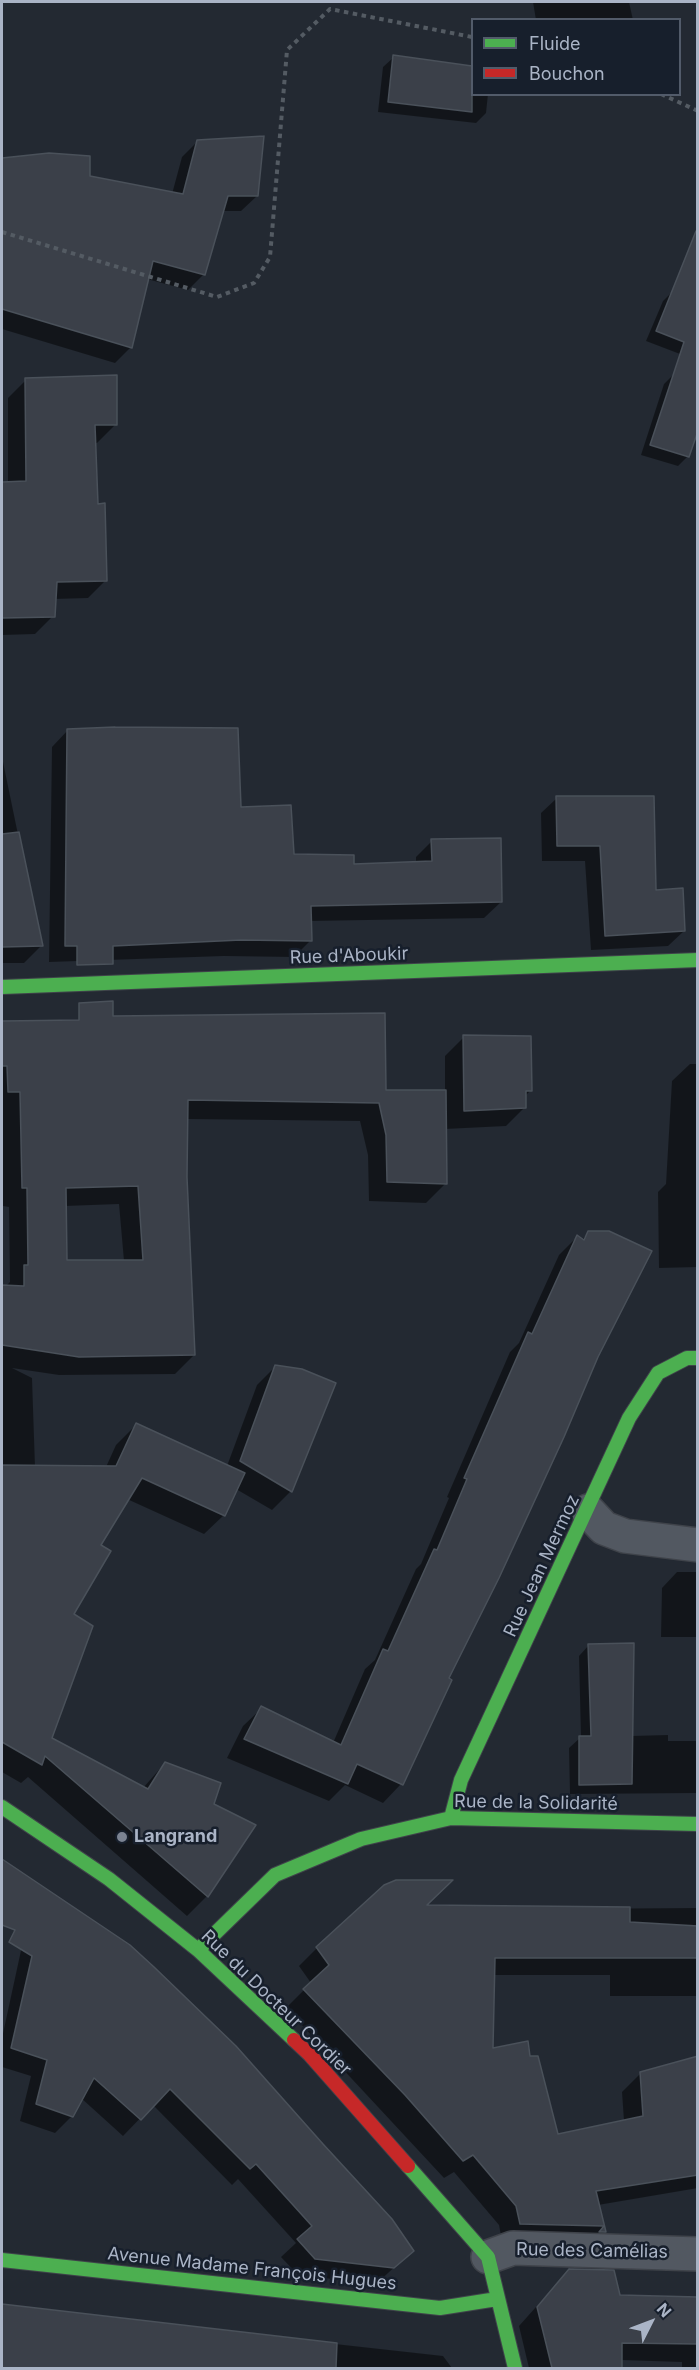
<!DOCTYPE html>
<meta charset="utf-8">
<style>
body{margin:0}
#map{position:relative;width:699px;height:2370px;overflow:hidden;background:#232932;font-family:Inter,sans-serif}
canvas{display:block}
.frame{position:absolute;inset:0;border:3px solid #aab4c6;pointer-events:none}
.legend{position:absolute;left:471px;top:18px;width:210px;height:78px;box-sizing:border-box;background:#171f2c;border:2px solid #525b6a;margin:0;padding:8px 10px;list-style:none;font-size:18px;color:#aab4c6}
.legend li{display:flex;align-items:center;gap:12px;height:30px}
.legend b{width:30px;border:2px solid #525b6a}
.north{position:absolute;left:621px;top:2292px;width:60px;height:60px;-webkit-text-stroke:4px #171f2c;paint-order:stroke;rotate:48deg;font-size:16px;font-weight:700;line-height:24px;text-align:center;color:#aab4c6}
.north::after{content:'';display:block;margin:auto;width:21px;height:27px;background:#aab4c6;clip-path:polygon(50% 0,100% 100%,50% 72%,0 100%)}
</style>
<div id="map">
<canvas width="699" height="2370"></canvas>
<div class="frame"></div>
<ul class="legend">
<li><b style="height:8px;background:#4caf50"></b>Fluide</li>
<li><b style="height:8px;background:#c62828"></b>Bouchon</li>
</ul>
<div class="north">N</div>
</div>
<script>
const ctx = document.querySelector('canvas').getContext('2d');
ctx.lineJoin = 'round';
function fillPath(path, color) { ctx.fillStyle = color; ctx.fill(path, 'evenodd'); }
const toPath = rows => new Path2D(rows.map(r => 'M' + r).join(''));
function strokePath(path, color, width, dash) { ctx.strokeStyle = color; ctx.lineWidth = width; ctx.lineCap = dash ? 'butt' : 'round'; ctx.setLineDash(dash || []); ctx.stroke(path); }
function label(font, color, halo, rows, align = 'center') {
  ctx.font = font + ' Inter,sans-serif'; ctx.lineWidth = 5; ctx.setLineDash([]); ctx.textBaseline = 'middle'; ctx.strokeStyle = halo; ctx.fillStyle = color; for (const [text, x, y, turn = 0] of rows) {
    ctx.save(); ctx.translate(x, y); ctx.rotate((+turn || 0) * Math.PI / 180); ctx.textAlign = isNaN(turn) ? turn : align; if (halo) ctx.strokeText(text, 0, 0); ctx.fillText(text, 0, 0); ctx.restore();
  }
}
const shadow = toPath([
 [533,2,629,2,633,20,536,20],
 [394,57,472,68,472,94,488,94,486,113,476,123,378,112,383,67],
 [198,141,257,196,241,211,222,211,204,274,188,290,147,279,131,347,115,363,2,329,2,159,49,155,88,177,172,194,182,157],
 [673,291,690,344,680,354,646,341,663,301],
 [675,373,688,456,678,466,641,455,664,384],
 [26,380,115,425,97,443,94,443,96,505,106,580,88,598,54,599,53,616,35,634,2,635,2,483,8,483,8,398],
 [68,730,240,808,293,855,352,866,416,863,416,857,432,841,501,902,484,918,310,921,311,940,294,957,224,956,49,962,52,747],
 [2,757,41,946,24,963,2,963],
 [557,798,655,891,684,931,668,946,591,950,585,861,542,861,541,813],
 [80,1018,384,1092,445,1092,445,1056,464,1037,531,1090,525,1096,525,1107,506,1126,445,1129,445,1184,426,1203,369,1201,368,1155,360,1121,186,1119,186,1177,194,1355,175,1374,59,1375,12,1368,32,1378,35,1467,106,1467,116,1445,136,1425,227,1466,257,1385,276,1366,291,1491,272,1510,236,1489,224,1515,204,1534,127,1499,99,1546,72,1615,50,1739,143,1788,165,1763,212,1804,254,1825,207,1896,187,1916,28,1777,21,1783,2,1772,2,1287,5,1287,10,1282,9,1207,3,1206,2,1023,76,1022],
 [119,1204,124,1261,66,1262,65,1206],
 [690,1064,698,1064,698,1267,659,1268,658,1192,666,1184,672,1081],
 [589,1232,596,1356,447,1679,450,1681,401,1784,383,1803,345,1785,329,1801,227,1758,243,1726,262,1708,333,1743,365,1669,375,1660,416,1569,421,1564,449,1498,447,1497,510,1352,519,1343,559,1255,577,1237,582,1240],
 [677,1572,698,1572,698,1637,661,1637,662,1588],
 [589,1645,631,1736,668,1735,668,1741,698,1741,698,1793,570,1794,569,1748,581,1737,579,1656],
 [2,1868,22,1880,2,1912],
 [424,1906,555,1909,698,1908,698,1996,610,1996,610,1975,493,1975,492,2050,529,2057,557,2136,624,2121,622,2092,640,2074,698,2057,698,2188,598,2205,604,2232,586,2250,502,2241,499,2225,454,2172,444,2178,286,2008,311,1983,299,1966,317,1948],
 [30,1909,412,2251,376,2284,298,2275,281,2257,296,2243,238,2179,232,2185,153,2105,123,2136,81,2098,72,2116,55,2133,20,2121,31,2076,2,2067,2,2038],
 [569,2270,619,2296,698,2297,698,2368,682,2368,682,2362,621,2360,621,2368,529,2368,519,2326],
 [2,2307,443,2356,452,2368,2,2368]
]);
const building = toPath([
 [393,55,472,66,472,112,388,102,393,55],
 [264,136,258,196,228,196,205,275,153,261,132,348,2,309,2,158,49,153,90,156,90,176,183,194,197,140,264,136],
 [696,231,698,232,698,431,689,457,650,445,684,342,656,331,696,231],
 [117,375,117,425,95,425,98,504,105,503,107,581,57,582,55,617,2,618,2,482,26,481,25,378,117,375],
 [115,727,238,728,241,807,291,805,294,854,354,855,354,864,432,861,431,839,501,838,502,902,311,906,312,941,241,940,113,946,113,964,77,965,77,946,65,946,67,729,115,727],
 [556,796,654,796,656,890,683,888,685,931,605,936,600,846,557,846,556,796],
 [19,832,43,946,2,947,2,834,19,832],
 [113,1001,113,1016,385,1013,386,1090,446,1090,447,1184,387,1182,386,1135,379,1103,188,1100,187,1177,195,1355,79,1357,2,1345,2,1285,24,1286,24,1265,28,1265,27,1188,22,1188,20,1092,8,1092,7,1066,2,1066,2,1021,79,1020,79,1003,113,1001],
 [138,1186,143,1260,67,1260,66,1188,138,1186],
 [463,1035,531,1036,532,1091,526,1091,526,1108,464,1111,463,1035],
 [588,1231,609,1231,652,1251,598,1357,564,1437,499,1578,449,1678,452,1680,403,1785,357,1764,348,1784,244,1739,261,1706,341,1745,383,1649,388,1651,434,1549,437,1550,467,1479,464,1478,528,1332,532,1334,577,1235,584,1240,588,1231],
 [275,1365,302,1369,336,1383,292,1492,240,1461,275,1365],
 [136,1423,245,1473,225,1516,142,1478,101,1545,111,1551,74,1614,93,1626,52,1738,148,1789,165,1762,221,1783,214,1804,256,1825,208,1897,45,1756,42,1765,2,1742,2,1465,116,1466,136,1423],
 [634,1643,632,1784,579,1785,579,1736,591,1736,588,1644,634,1643],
 [2,1859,130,1945,154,1967,236,2046,323,2144,392,2219,414,2251,394,2268,315,2259,297,2239,312,2226,256,2164,250,2169,170,2089,141,2120,94,2078,73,2117,36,2104,47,2060,11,2048,32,1956,9,1942,15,1930,2,1925,2,1859],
 [396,1880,453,1880,427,1905,630,1907,630,1922,698,1926,698,1958,495,1958,493,2048,528,2041,530,2056,538,2056,558,2134,643,2116,640,2072,698,2056,698,2175,596,2191,606,2232,599,2232,604,2226,520,2224,516,2206,473,2155,463,2161,405,2095,303,1989,329,1965,316,1947,384,1885,396,1880],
 [569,2269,614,2270,620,2295,698,2297,698,2344,622,2343,622,2368,552,2368,537,2307,569,2269],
 [2,2304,337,2343,336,2368,2,2368,2,2304]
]);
const path = toPath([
 [661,94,698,111],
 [2,232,217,297,254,283,270,257,287,50,330,9,472,37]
]);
const street = toPath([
 [588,1511,604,1528,625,1536,698,1545],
 [488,2257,513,2248,698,2254]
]);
const fast = toPath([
 [2,987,698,960],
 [2,1807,109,1879,198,1950,294,2040],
 [451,1818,461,1780,629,1418,658,1373,687,1358,698,1358],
 [198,1950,275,1875,361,1839,451,1818,698,1824],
 [408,2166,488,2257,515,2368],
 [2,2260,440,2308,497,2299]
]);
const jam = toPath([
 [294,2040,310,2055,408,2166]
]);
const markers = [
 [122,1837,6,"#7b8392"]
];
const streetNames = [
 ["Rue d'Aboukir",349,956,-2],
 ["Rue Jean Mermoz",542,1566,-65],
 ["Rue de la Solidarité",536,1803,1],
 ["Rue du Docteur Cordier",276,2003,44],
 ["Rue des Camélias",592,2251,1],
 ["Avenue Madame François Hugues",252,2269,6]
];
const poiNames = [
 ["Langrand",134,1837]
];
fillPath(shadow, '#0007');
fillPath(building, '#3b4049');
strokePath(building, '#4a515a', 1.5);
strokePath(street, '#3f434a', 36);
strokePath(fast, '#3f434a', 16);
strokePath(jam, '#3f434a', 16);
strokePath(path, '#545b63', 4, [4.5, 4.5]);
strokePath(street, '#525861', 33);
strokePath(fast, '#4caf50', 14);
strokePath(jam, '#c62828', 14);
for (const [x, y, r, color] of markers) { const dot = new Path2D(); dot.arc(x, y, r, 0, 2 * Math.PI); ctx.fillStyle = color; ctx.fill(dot); strokePath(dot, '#171f2c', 2); }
label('18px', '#aab4c6', '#171f2c', streetNames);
label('bold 18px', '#aab4c6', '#171f2c', poiNames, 'left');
</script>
